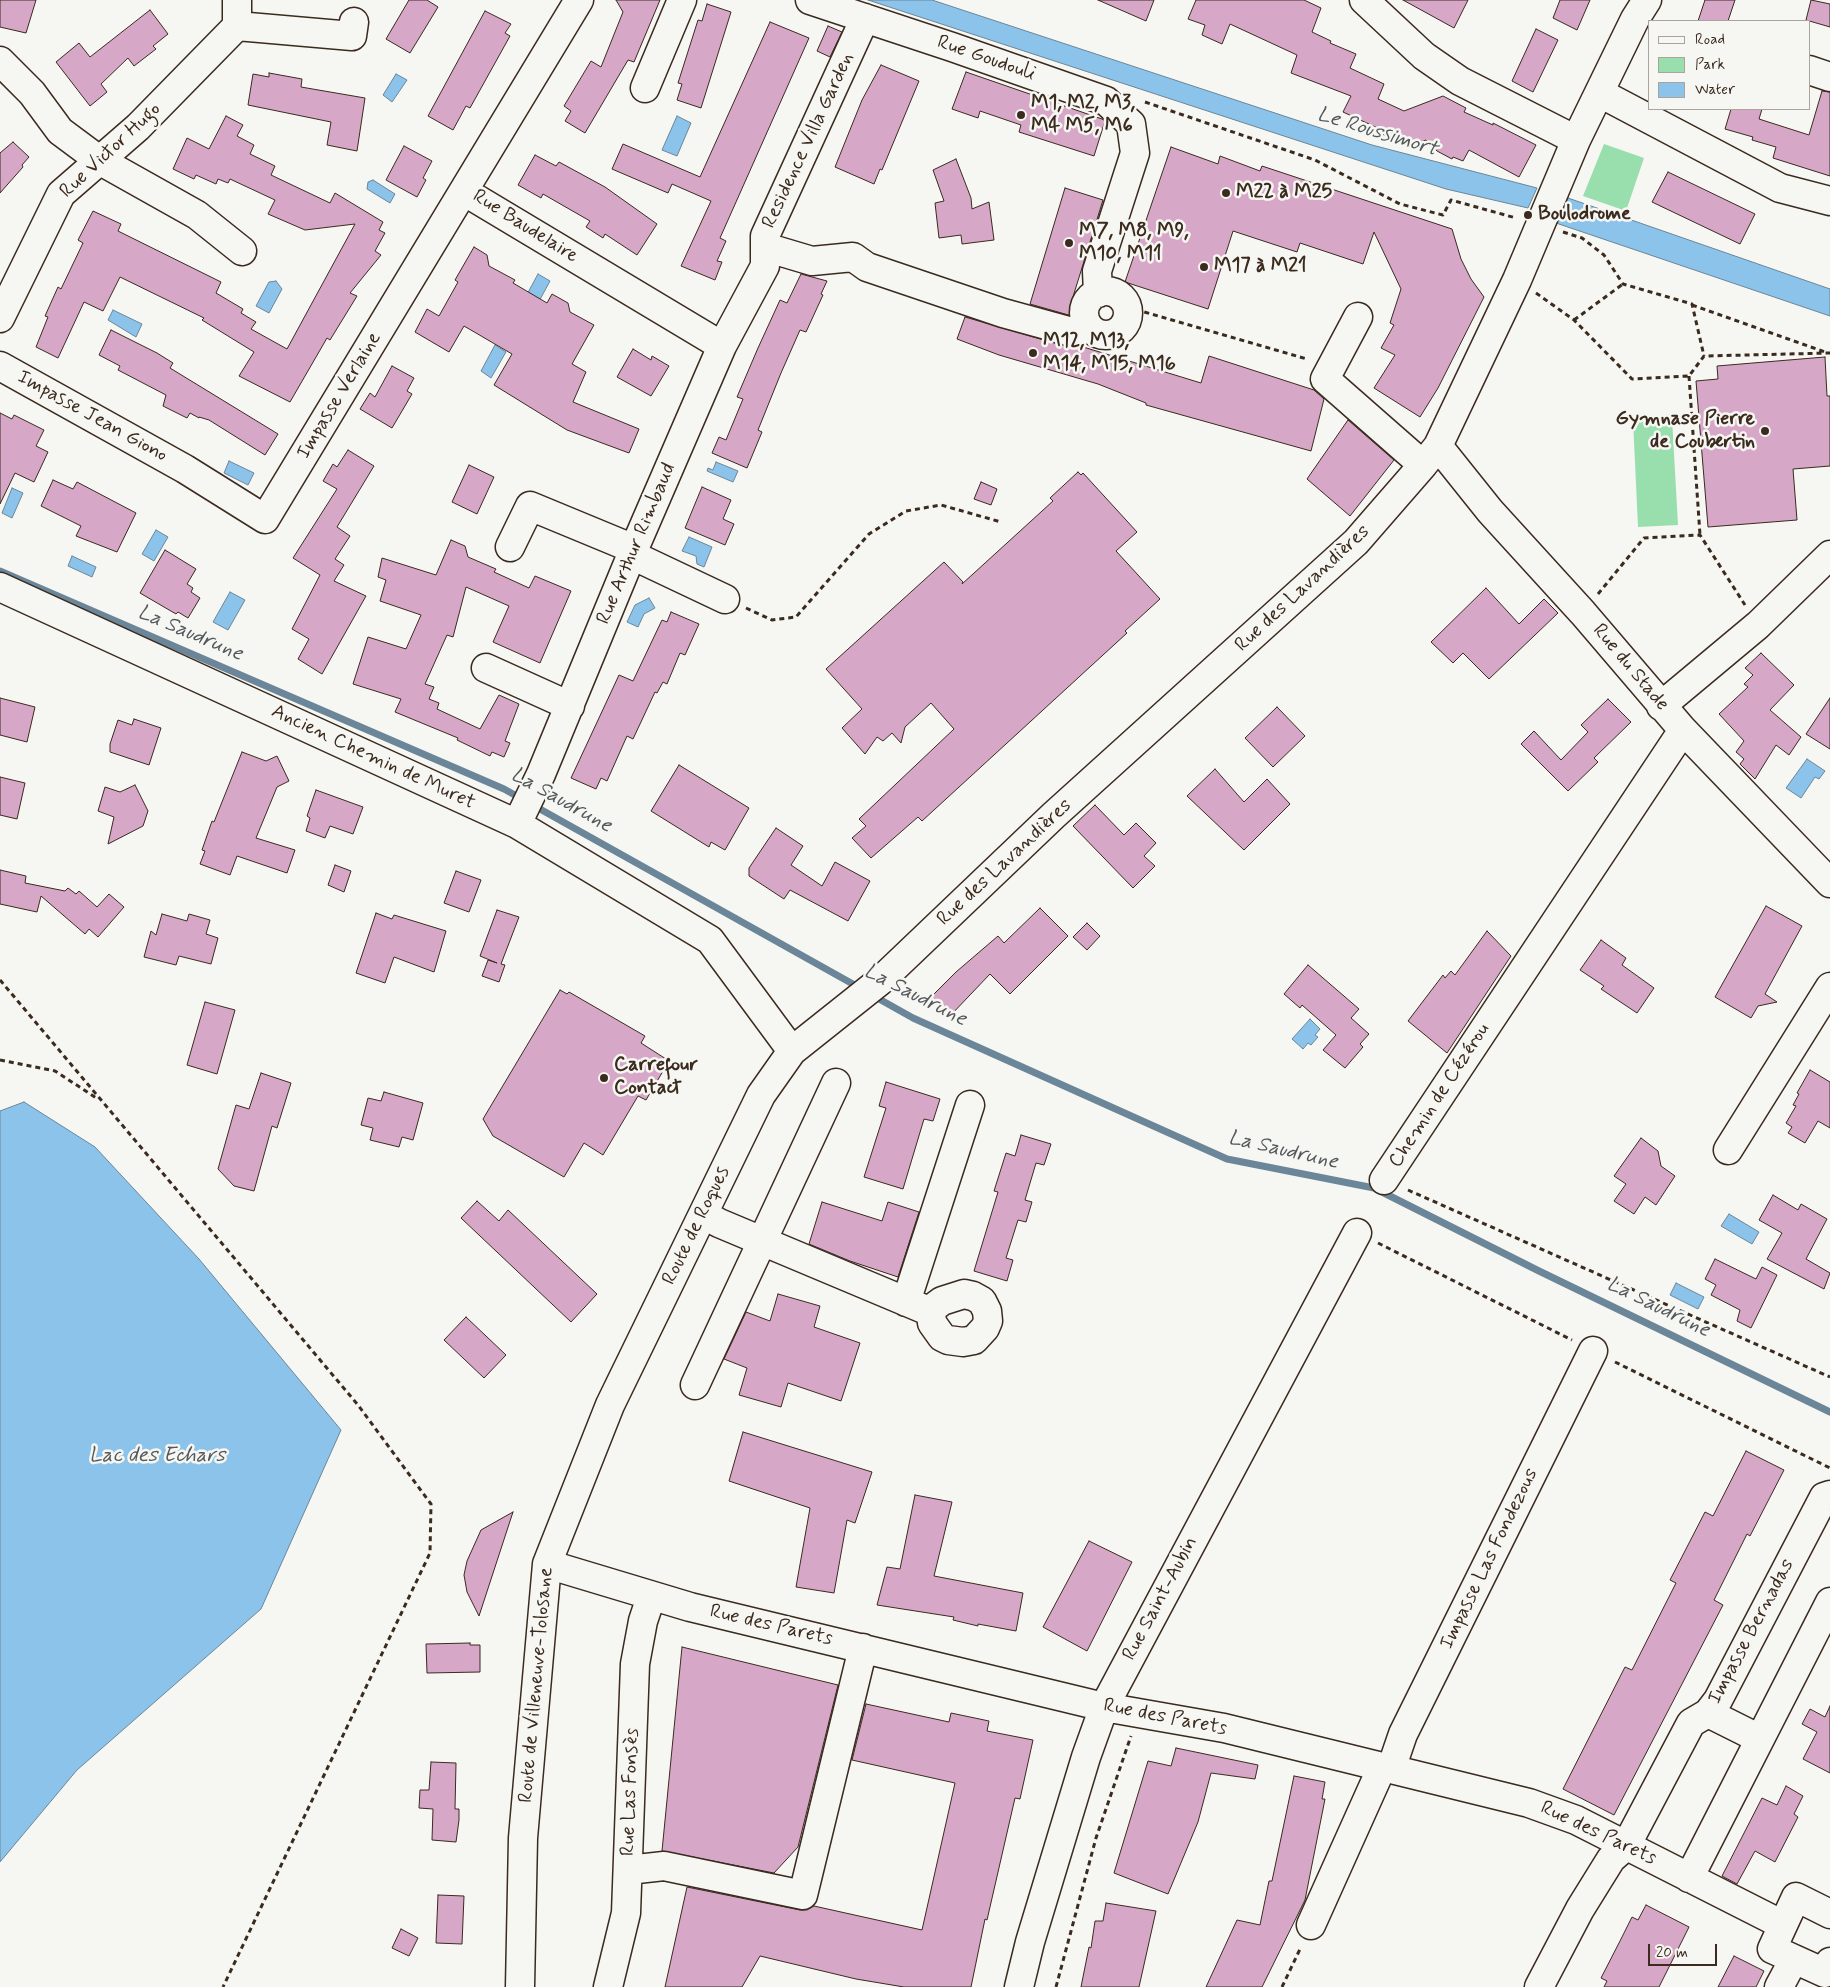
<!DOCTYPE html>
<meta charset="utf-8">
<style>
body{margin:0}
#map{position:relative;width:1830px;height:1987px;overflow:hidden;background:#f6f6f2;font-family:Mynerve,sans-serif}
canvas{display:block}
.legend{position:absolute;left:1648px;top:20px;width:162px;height:90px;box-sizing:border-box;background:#f6f6f2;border:1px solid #aba49d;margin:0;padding:6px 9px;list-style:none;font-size:15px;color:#3b2a1e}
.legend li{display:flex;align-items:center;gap:10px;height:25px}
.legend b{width:25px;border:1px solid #aba49d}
.scale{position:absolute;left:1648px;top:1944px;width:69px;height:22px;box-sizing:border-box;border:2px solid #3b2a1e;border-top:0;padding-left:6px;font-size:15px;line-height:18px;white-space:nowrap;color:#3b2a1e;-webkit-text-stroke:4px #f6f6f2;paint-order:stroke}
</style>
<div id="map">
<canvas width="1830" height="1987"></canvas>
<ul class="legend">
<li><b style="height:6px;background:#f6f6f2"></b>Road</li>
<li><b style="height:14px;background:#98dfad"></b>Park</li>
<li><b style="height:14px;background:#8bc3ea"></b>Water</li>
</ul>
<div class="scale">20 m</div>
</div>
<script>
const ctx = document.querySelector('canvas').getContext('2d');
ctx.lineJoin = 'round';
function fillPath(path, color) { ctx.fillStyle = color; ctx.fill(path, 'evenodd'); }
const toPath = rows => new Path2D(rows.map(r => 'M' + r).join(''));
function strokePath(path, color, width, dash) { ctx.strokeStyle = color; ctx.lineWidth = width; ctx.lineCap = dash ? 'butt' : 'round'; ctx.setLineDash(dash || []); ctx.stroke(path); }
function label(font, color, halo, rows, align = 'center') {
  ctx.font = font + ' Mynerve,sans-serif'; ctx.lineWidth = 5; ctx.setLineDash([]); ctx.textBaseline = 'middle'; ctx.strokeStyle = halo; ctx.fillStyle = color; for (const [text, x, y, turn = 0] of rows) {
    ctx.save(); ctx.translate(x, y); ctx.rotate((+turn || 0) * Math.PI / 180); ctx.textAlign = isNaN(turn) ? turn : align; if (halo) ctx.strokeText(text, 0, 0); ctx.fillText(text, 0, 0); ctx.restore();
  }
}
const green = toPath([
 [1604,144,1644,158,1626,211,1583,196],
 [1672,418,1678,525,1638,527,1633,420]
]);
const water = toPath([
 [868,0,932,0,1372,145,1537,188,1528,208,1446,189,868,0],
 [396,74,407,80,392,102,383,95,396,74],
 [677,116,691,123,677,156,662,150,677,116],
 [373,180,395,194,390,203,367,189,368,182,373,180],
 [1568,198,1830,289,1830,316,1556,223,1568,198],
 [538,274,550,281,537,305,525,298,538,274],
 [276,281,282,289,269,313,256,306,269,282,276,281],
 [113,310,142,324,136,337,108,320,113,310],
 [495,345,506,352,491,378,481,371,495,345],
 [229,461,254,473,248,485,224,473,229,461],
 [716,462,738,471,733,482,707,471,708,468,713,470,716,462],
 [12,488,23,493,12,518,2,513,12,488],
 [156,530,168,537,154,561,142,554,156,530],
 [689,537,712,547,704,567,697,564,696,556,682,551,689,537],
 [72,556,96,567,92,577,68,566,72,556],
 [230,592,245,600,228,630,213,622,230,592],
 [649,598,655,608,644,614,638,627,627,622,635,605,649,598],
 [1807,759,1825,771,1819,779,1815,777,1801,798,1786,788,1807,759],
 [1310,1019,1320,1029,1315,1035,1318,1037,1311,1045,1308,1043,1303,1049,1292,1039,1310,1019],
 [24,1102,95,1147,199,1259,341,1430,261,1609,77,1770,0,1862,0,1111,24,1102],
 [1729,1214,1759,1232,1752,1244,1721,1226,1729,1214],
 [1676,1283,1704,1297,1698,1309,1670,1295,1676,1283]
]);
const stream = toPath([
 [0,571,504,789,522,799],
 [531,804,860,988],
 [872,995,913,1018,1227,1159,1374,1188,1539,1271,1830,1412]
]);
const building = toPath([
 [0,0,36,0,26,33,0,27,0,0],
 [409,0,427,0,438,7,410,53,386,39,409,0],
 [616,0,660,0,634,62,628,60,585,133,565,121,571,111,564,106,591,61,601,67,623,12,616,0],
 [1098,0,1154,0,1146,21,1098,0],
 [1196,0,1304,0,1321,8,1312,32,1331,41,1330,43,1356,54,1350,68,1384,84,1378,99,1404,111,1443,96,1466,108,1464,112,1493,125,1493,123,1536,145,1519,177,1469,150,1463,161,1453,157,1452,159,1437,151,1426,140,1410,146,1382,134,1384,131,1343,112,1351,96,1291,73,1297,55,1230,24,1222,44,1202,35,1205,25,1188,19,1196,0],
 [1403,0,1468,0,1454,28,1403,0],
 [1560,0,1590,0,1577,30,1553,18,1560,0],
 [1705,0,1735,0,1728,21,1698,21,1705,0],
 [1811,0,1830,4,1830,27,1806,20,1811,0],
 [707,4,731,12,701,108,677,100,682,84,678,83,698,20,702,21,707,4],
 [150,10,168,34,153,46,156,49,134,66,128,58,101,84,107,92,90,106,56,62,79,43,90,57,150,10],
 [485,11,511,24,505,33,510,36,470,108,466,106,453,130,428,116,485,11],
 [770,22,809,38,720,238,726,241,717,261,722,262,715,280,681,266,711,201,672,184,668,193,612,169,623,144,700,177,770,22],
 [828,26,842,32,830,57,817,51,828,26],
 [1536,29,1558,40,1533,92,1512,81,1536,29],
 [881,65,919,81,882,170,880,169,874,184,835,167,862,100,881,65],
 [966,72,1102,119,1105,121,1094,156,1019,132,1021,125,980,111,978,118,952,109,966,72],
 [269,73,302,79,301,87,365,98,357,151,327,145,331,122,248,105,253,74,269,77,269,73],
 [1822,91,1830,92,1830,176,1773,158,1776,147,1752,140,1753,137,1725,129,1731,109,1762,109,1759,119,1809,135,1822,91],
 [226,116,243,125,237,136,254,145,250,154,275,166,271,175,330,203,335,193,383,222,379,230,385,233,375,251,381,255,350,293,357,296,330,340,327,338,290,402,239,376,254,352,202,320,204,318,120,277,103,311,84,302,58,358,36,347,48,317,45,316,58,287,61,289,83,243,78,240,93,211,121,224,118,231,221,282,216,293,243,309,241,313,256,322,251,329,287,349,355,224,305,230,268,214,275,200,230,179,228,183,218,179,216,184,196,175,194,179,173,169,187,138,209,149,226,116],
 [13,142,29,157,22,165,23,167,0,193,0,153,13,142],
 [404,146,432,161,423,178,426,180,417,197,386,180,404,146],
 [1171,147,1218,164,1220,156,1260,171,1262,166,1452,229,1461,259,1471,279,1484,297,1438,388,1420,417,1374,388,1395,355,1381,348,1394,325,1390,323,1401,289,1374,232,1363,264,1300,243,1297,252,1233,231,1208,309,1125,282,1171,147],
 [535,155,556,166,559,162,605,187,657,224,637,255,605,234,603,238,586,227,590,221,543,194,541,198,518,185,535,155],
 [956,159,971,198,972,209,989,202,994,240,962,244,961,235,939,238,935,203,944,201,933,170,956,159],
 [1668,172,1755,214,1740,244,1652,202,1668,172],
 [1065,188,1103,200,1072,300,1082,303,1078,315,1072,316,1030,304,1065,188],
 [474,247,487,255,489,266,515,280,513,283,547,303,552,294,568,303,570,312,594,325,572,364,586,372,573,402,639,429,629,453,567,430,494,385,512,354,464,326,449,352,415,332,427,309,439,316,458,282,455,280,474,247],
 [801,274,827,281,821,294,823,295,806,332,800,330,781,373,758,430,762,432,747,468,712,453,719,437,726,440,743,399,737,397,758,348,780,300,787,303,801,274],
 [965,317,1068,347,1080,346,1201,383,1209,356,1314,390,1324,399,1311,451,1146,405,1146,403,1098,384,999,355,957,339,965,317],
 [111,330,157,353,173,363,170,368,278,434,265,455,209,420,199,417,199,418,190,413,187,418,163,406,166,395,118,370,120,366,99,355,111,330],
 [633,349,651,360,652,356,669,366,651,396,617,377,633,349],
 [1825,357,1827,396,1830,396,1830,466,1793,469,1797,520,1708,527,1696,381,1718,379,1717,366,1825,357],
 [392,366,414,378,407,391,412,394,392,428,360,409,370,393,375,397,392,366],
 [0,413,12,419,14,415,44,430,36,446,48,452,34,482,15,473,0,504,0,413],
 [1348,420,1394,460,1350,516,1307,479,1348,420],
 [348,450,374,466,337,527,350,536,335,559,344,565,334,581,366,596,322,674,298,659,309,639,292,629,320,575,293,558,337,489,323,481,333,464,337,467,348,450],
 [469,465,494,477,477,514,452,502,469,465],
 [1078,472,1081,475,1083,473,1137,532,1116,551,1160,599,1125,631,1127,633,922,821,918,817,871,858,852,838,866,826,859,819,954,729,931,703,905,727,901,743,892,733,883,741,877,737,865,754,842,728,862,709,826,669,944,562,963,582,962,584,1053,501,1050,498,1078,472],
 [53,480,73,489,77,482,136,513,117,552,76,536,81,526,41,506,53,480],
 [981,482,997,489,991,505,974,499,981,482],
 [702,487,731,500,723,519,734,524,725,545,685,528,702,487],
 [451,540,465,546,468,557,496,569,494,572,529,588,535,576,571,591,540,663,493,642,509,606,466,587,453,637,447,635,425,684,434,687,429,699,439,703,437,709,480,729,499,695,519,704,505,741,510,743,504,757,492,752,490,756,457,740,458,738,395,712,401,699,353,684,368,637,406,649,421,615,380,601,386,580,378,577,382,558,436,575,451,540],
 [165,550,196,569,187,584,193,588,191,592,200,598,188,618,178,612,176,614,140,593,165,550],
 [1486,588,1519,624,1544,599,1558,613,1489,679,1463,653,1453,663,1431,642,1486,588],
 [671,612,699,624,685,655,680,653,667,684,663,682,657,693,655,692,633,739,627,736,607,781,601,778,596,789,571,778,619,675,633,681,662,620,667,622,671,612],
 [1761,653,1794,685,1770,710,1801,737,1789,755,1776,745,1755,779,1740,764,1744,759,1736,752,1744,741,1719,714,1748,687,1744,684,1753,675,1745,668,1761,653],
 [0,698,35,707,27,742,0,735,0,698],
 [1830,698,1830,749,1806,734,1830,698],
 [1608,699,1631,722,1594,758,1598,762,1568,791,1521,744,1534,731,1561,760,1588,732,1581,725,1608,699],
 [1277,707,1305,736,1273,767,1245,738,1277,707],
 [134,719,161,728,149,765,110,752,110,744,118,720,132,725,134,719],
 [242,752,266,761,277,756,289,781,277,787,256,838,295,850,287,873,237,856,230,875,200,864,205,851,202,850,212,821,214,822,242,752],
 [679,765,749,808,725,850,711,842,709,847,651,811,679,765],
 [1215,769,1244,802,1267,779,1290,804,1244,850,1187,796,1215,769],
 [0,777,25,783,17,819,0,815,0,777],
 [135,785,148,811,143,826,108,844,114,817,98,811,105,787,120,792,135,785],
 [316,790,363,807,353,834,330,826,325,838,306,831,310,818,307,816,316,790],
 [1095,805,1124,835,1136,823,1156,843,1144,856,1155,866,1133,888,1073,826,1095,805],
 [776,828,803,846,791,865,822,886,835,862,870,881,848,921,790,890,784,899,749,876,749,868,776,828],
 [335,865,351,871,344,892,328,885,335,865],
 [0,870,26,876,25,883,65,891,68,888,76,894,79,891,97,907,109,894,124,907,98,937,89,929,85,934,41,896,37,912,0,904,0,870],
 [456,871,481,880,469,912,444,903,456,871],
 [1766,906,1802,926,1765,994,1777,1002,1758,1006,1751,1018,1715,997,1766,906],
 [1040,908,1068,936,1010,994,990,974,949,1017,930,998,956,972,998,936,1004,943,1040,908],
 [497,910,519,917,501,964,505,965,499,982,482,976,488,960,497,963,480,956,497,910],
 [376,913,392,919,394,915,446,931,434,972,394,957,385,983,356,973,376,913],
 [162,914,187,921,189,914,210,920,206,934,218,938,211,964,179,956,176,965,144,957,151,931,156,935,162,914],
 [1087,923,1100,936,1087,950,1073,937,1087,923],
 [1487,931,1511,956,1447,1053,1408,1021,1443,975,1445,978,1451,971,1455,975,1487,931],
 [1601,940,1626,958,1622,965,1654,988,1637,1013,1601,989,1604,986,1580,970,1601,940],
 [1308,965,1359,1009,1351,1018,1369,1034,1360,1044,1363,1047,1345,1068,1323,1050,1336,1035,1302,1005,1300,1008,1284,994,1308,965],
 [560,990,567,994,569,992,645,1036,641,1043,666,1059,666,1066,646,1100,638,1096,603,1155,584,1143,564,1177,493,1136,483,1119,560,990],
 [205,1002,235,1010,217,1074,187,1065,205,1002],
 [1810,1070,1830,1082,1830,1128,1818,1121,1805,1143,1788,1133,1792,1127,1786,1123,1796,1106,1793,1105,1799,1094,1797,1093,1810,1070],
 [261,1073,291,1083,277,1128,272,1126,254,1191,234,1186,218,1169,236,1105,249,1109,261,1073],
 [886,1082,940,1099,933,1121,924,1119,903,1189,864,1177,886,1108,879,1106,886,1082],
 [384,1092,423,1103,413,1140,402,1137,399,1147,370,1140,373,1128,361,1125,368,1098,381,1101,384,1092],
 [1021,1135,1051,1144,1044,1165,1036,1163,1025,1200,1032,1202,1026,1222,1018,1220,1006,1258,1013,1260,1007,1281,974,1271,998,1192,994,1191,1006,1153,1015,1156,1021,1135],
 [1641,1138,1658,1151,1661,1166,1675,1176,1656,1205,1645,1197,1634,1214,1614,1201,1626,1184,1614,1176,1641,1138],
 [1773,1195,1798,1210,1801,1204,1827,1219,1806,1259,1830,1273,1824,1289,1767,1259,1782,1233,1759,1220,1773,1195],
 [477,1201,499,1221,508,1210,597,1294,571,1322,461,1218,477,1201],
 [822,1202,882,1221,888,1202,919,1212,898,1277,850,1261,809,1244,822,1202],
 [1715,1259,1756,1279,1762,1267,1777,1275,1751,1328,1737,1321,1740,1310,1711,1295,1716,1285,1705,1279,1715,1259],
 [778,1294,820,1306,814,1327,860,1343,841,1401,788,1383,781,1407,739,1395,747,1368,724,1359,746,1312,770,1321,778,1294],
 [466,1317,506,1355,484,1378,444,1340,466,1317],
 [743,1432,872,1472,855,1523,847,1520,834,1593,796,1587,810,1508,729,1481,743,1432],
 [1746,1451,1784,1470,1750,1536,1747,1534,1714,1600,1723,1605,1614,1815,1563,1789,1625,1667,1632,1670,1676,1583,1670,1580,1705,1512,1713,1516,1746,1451],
 [915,1495,952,1502,934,1576,1023,1593,1016,1631,978,1624,978,1626,953,1620,954,1617,877,1605,887,1567,900,1569,915,1495],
 [513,1512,479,1616,467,1592,464,1575,467,1561,481,1530,513,1512],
 [1089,1541,1132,1562,1087,1651,1043,1627,1089,1541],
 [470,1643,470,1645,480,1645,480,1672,427,1673,426,1644,470,1643],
 [682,1647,838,1685,798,1847,774,1873,662,1851,682,1647],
 [866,1704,949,1722,951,1713,989,1721,987,1731,1033,1740,1020,1799,1015,1798,987,1920,985,1919,971,1987,904,1987,856,1979,760,1956,742,1987,665,1987,687,1887,800,1910,807,1910,814,1906,922,1930,955,1783,852,1760,866,1704],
 [1830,1706,1830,1773,1803,1759,1817,1732,1802,1724,1810,1709,1825,1717,1830,1706],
 [1176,1748,1258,1765,1255,1779,1211,1773,1198,1822,1168,1894,1114,1873,1148,1761,1171,1766,1176,1748],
 [431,1762,456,1763,455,1809,459,1809,459,1820,456,1842,432,1840,433,1809,419,1808,420,1790,429,1790,431,1762],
 [1294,1776,1325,1782,1322,1799,1325,1799,1305,1900,1262,1987,1206,1987,1237,1920,1260,1925,1269,1881,1272,1881,1294,1776],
 [1786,1786,1803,1796,1794,1814,1798,1817,1775,1862,1755,1851,1737,1884,1722,1876,1762,1798,1777,1805,1786,1786],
 [438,1895,464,1896,462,1944,436,1943,438,1895],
 [1106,1903,1156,1911,1139,1987,1081,1987,1089,1947,1091,1948,1095,1921,1103,1921,1106,1903],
 [1646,1905,1689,1927,1659,1987,1604,1987,1607,1981,1601,1978,1620,1941,1632,1917,1638,1920,1646,1905],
 [401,1929,418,1938,409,1956,392,1948,401,1929],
 [1734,1956,1764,1971,1756,1987,1718,1987,1734,1956]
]);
const path = toPath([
 [1145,102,1315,160,1400,204,1443,215,1451,200,1516,218],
 [1563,232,1582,238,1604,255,1623,284,1692,304,1704,356],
 [1536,293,1574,320,1632,379,1689,376,1704,356,1830,353],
 [1692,305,1825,352],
 [1127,307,1307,359],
 [1574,320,1623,284],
 [1689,376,1700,535],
 [1598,594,1644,538,1700,535,1745,605],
 [746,608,772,620,796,617,869,534,906,511,941,505,1001,522],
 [0,980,358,1405,431,1504,430,1553,223,1987],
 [0,1060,55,1071,98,1099],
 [1408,1190,1830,1377],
 [1378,1243,1572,1340],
 [1615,1362,1830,1468],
 [1056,1987,1096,1838,1131,1736],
 [1282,1987,1301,1947]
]);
const minor = toPath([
 [810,0,952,47,1106,101,1131,124,1135,153,1097,271,1098,293],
 [1364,0,1424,56,1460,81,1576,140],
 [237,26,352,36,354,22],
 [0,61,32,93,60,131,99,160,197,215,242,251],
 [1809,70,1830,77],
 [645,88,682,0],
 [1600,93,1780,188,1830,201],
 [465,192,722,346],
 [765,247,812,261,853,257,867,267,1003,313,1072,332,1090,328],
 '1084 313a22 22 0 1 1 44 0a22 22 0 1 1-44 0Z',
 [1358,317,1325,379,1423,465],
 [0,318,61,194,138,127,237,26,237,0],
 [0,366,185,469,265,519,579,0],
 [1438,446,1490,511,1583,613,1683,730,1830,883],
 [510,547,530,506,634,549],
 [632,555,725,599],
 [0,587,517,824,710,940,792,1051],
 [486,668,570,706],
 [1661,706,1758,625,1830,555],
 [517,824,541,774,634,549,722,346,765,266,765,236,865,18],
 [1728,1150,1830,987],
 [1384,1180,1683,730],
 [703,1214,719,1223,931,1312,932,1323,942,1337,948,1340,963,1342,974,1340,985,1328,988,1321,987,1311,982,1301,973,1296,964,1294,942,1301,934,1307,931,1312],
 [906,1302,970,1105],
 [695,1385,836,1083],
 [547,1564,690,1607,1104,1707,1224,1728,1529,1803,1576,1820,1783,1925],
 [1708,1713,1760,1739],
 [1391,1769,1403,1734,1593,1351],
 [628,1870,664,1866,803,1895,863,1648],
 [1689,1878,1830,1602],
 [1830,1914,1796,1897,1772,1949,1825,1973,1830,1962],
 [1311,1925,1382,1767],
 [520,1987,523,1838,547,1564,610,1405,761,1095,792,1051,880,981,1054,815,1356,542,1423,465,1438,446,1517,280,1576,140,1635,19,1647,0],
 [608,1987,626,1913,635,1664,643,1621,651,1597],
 [1019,1987,1030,1942,1086,1757,1104,1707,1357,1233],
 [1539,1987,1580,1909,1611,1859,1626,1846,1691,1723,1708,1713,1718,1700,1824,1497,1830,1495],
 [1779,1987,1794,1959]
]);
const markers = [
 [1021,115,5,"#3b2a1e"],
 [1226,193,5,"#3b2a1e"],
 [1528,215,5,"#3b2a1e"],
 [1069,243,5,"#3b2a1e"],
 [1204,267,5,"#3b2a1e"],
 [1033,353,5,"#3b2a1e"],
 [1765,431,5,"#3b2a1e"],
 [604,1078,5,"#3b2a1e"]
];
const streetNames = [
 ["Rue Goudouli",986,59,19],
 ["Residence Villa Garden",809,141,-65],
 ["Rue Victor Hugo",111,151,-43],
 ["Rue Baudelaire",525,227,32],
 ["Impasse Verlaine",340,396,-59],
 ["Impasse Jean Giono",92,417,29],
 ["Rue Arthur Rimbaud",637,544,-67],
 ["Rue des Lavandières",1303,589,-43],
 ["Rue du Stade",1630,668,50],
 ["Ancien Chemin de Muret",373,758,25],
 ["Rue des Lavandières",1005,863,-43],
 ["Chemin de Cézérou",1440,1096,-57],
 ["Route de Roques",697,1226,-64],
 ["Impasse Las Fondezous",1490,1559,-64],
 ["Rue Saint-Aubin",1161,1599,-62],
 ["Rue des Parets",771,1626,13],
 ["Impasse Bernadas",1752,1632,-62],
 ["Route de Villeneuve-Tolosane",537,1685,-85],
 ["Rue des Parets",1165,1718,11],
 ["Rue Las Fonsès",631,1792,-88],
 ["Rue des Parets",1598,1834,25]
];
const poiNames = [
 ["M1, M2, M3,",1031,104],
 ["M4 M5, M6",1031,127],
 ["M22 à M25",1236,193],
 ["Boulodrome",1538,215],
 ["M7, M8, M9,",1079,232],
 ["M10, M11",1079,255],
 ["M17 à M21",1214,267],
 ["M12, M13,",1043,342],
 ["M14, M15, M16",1043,365],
 ["Gymnase Pierre",1755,420,"right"],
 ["de Coubertin",1755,443,"right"],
 ["Carrefour",614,1066],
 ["Contact",614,1089]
];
const waterNames = [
 ["Le Roussimort",1377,133,17],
 ["La Saudrune",190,634,23],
 ["La Saudrune",561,801,29],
 ["La Saudrune",915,996,27],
 ["La Saudrune",1283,1151,13],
 ["La Saudrune",1658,1308,26],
 ["Lac des Echars",157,1457]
];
fillPath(green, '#98dfad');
fillPath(water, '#8bc3ea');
strokePath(water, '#6b8698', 1);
strokePath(stream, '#6b8698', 7);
fillPath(building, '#d7a7c7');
strokePath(building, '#3b2a1e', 1);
strokePath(minor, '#3b2a1e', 31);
strokePath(path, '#3b2a1e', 3, [5, 4]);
strokePath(minor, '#f6f6f2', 28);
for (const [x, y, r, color] of markers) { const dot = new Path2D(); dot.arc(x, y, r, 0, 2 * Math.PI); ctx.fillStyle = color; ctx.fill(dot); strokePath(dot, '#f6f6f2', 2); }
label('20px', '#3b2a1e', '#f6f6f2', streetNames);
label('bold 20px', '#3b2a1e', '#f6f6f2', poiNames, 'left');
label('italic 21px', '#53585b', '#f6f6f2', waterNames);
</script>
